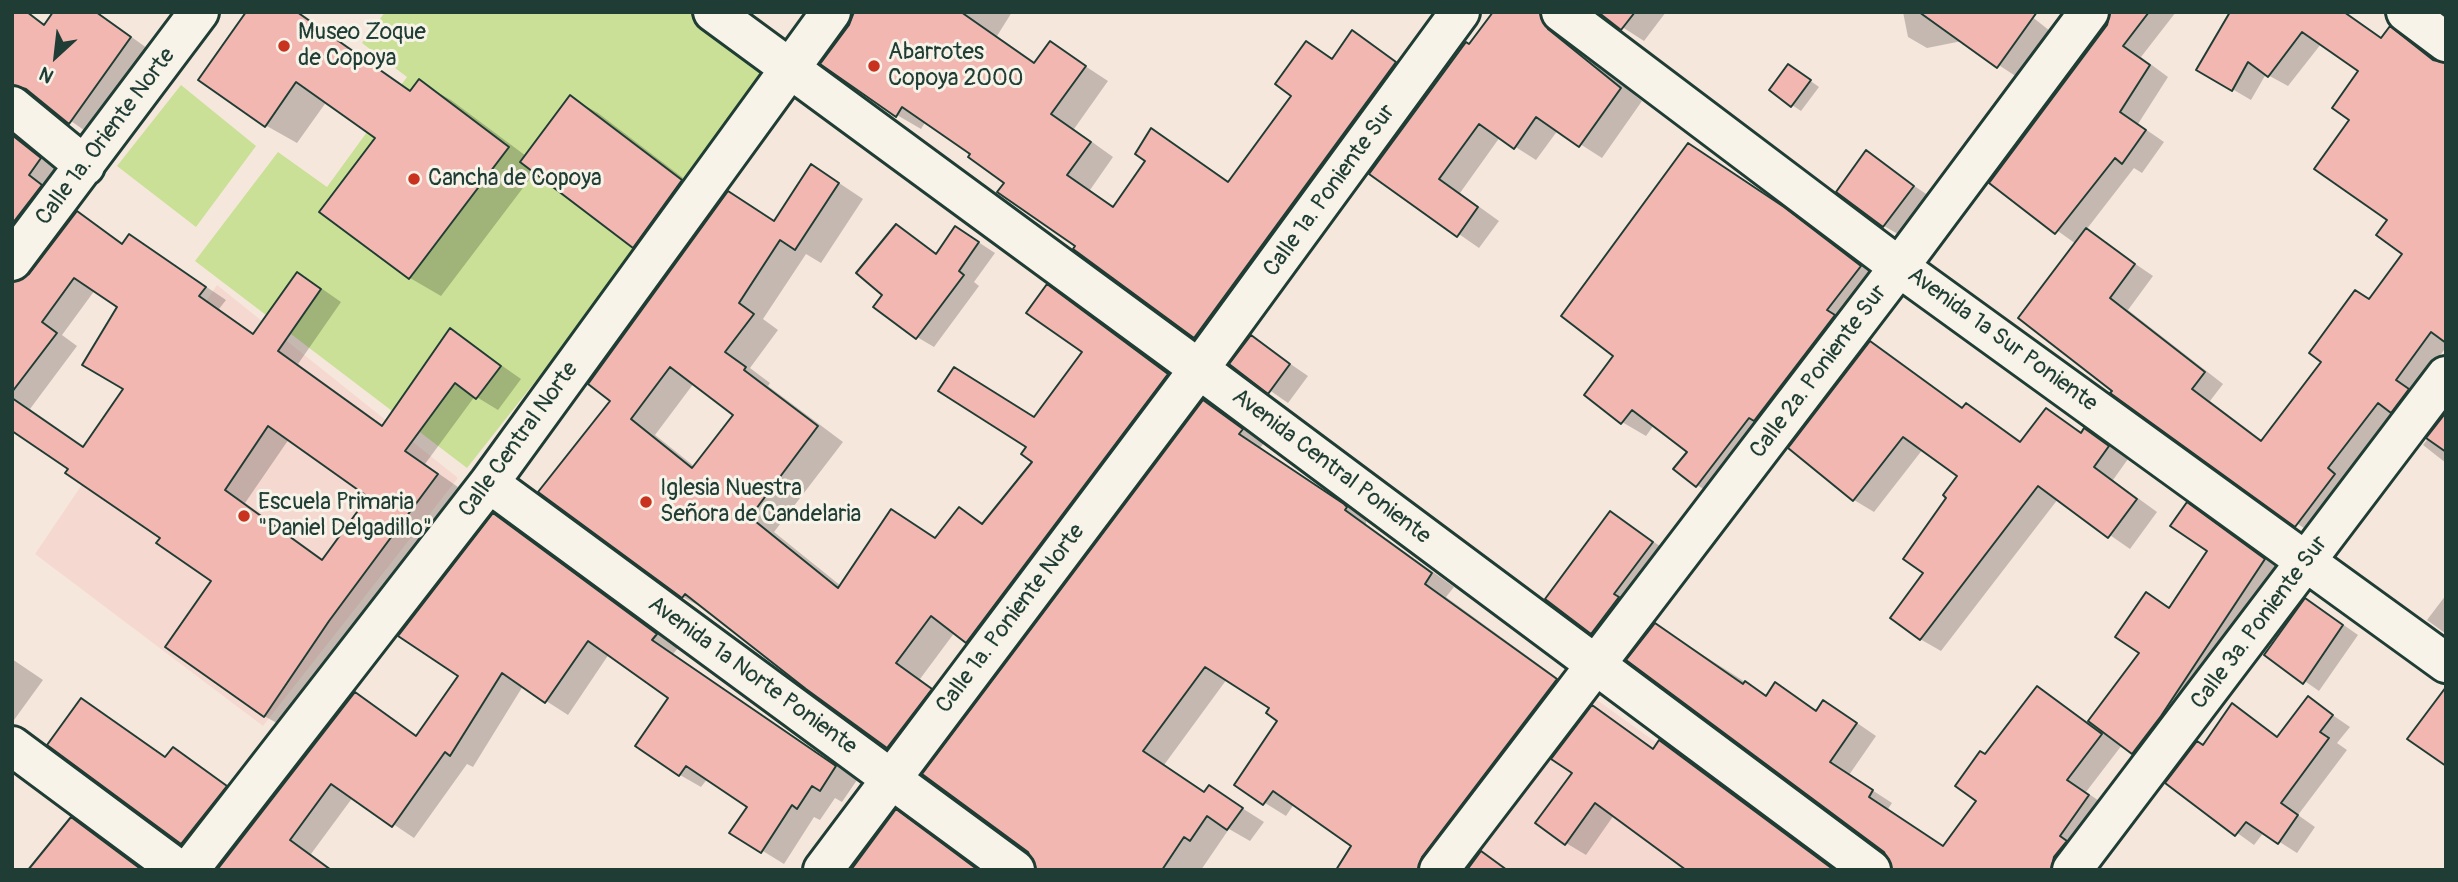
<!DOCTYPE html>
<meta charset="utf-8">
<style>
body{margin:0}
#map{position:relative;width:2458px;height:882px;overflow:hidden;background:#f6e7dd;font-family:Pangolin,sans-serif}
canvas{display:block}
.frame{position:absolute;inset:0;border:14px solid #1f3d34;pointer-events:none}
.north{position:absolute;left:21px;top:21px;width:70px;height:70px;-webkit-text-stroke:5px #f7f3e8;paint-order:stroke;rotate:207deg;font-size:19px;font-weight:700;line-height:28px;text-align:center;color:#1f3d34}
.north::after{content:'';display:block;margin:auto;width:24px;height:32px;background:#1f3d34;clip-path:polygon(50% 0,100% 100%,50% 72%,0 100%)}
</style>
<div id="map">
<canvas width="2458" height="882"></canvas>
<div class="frame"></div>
<div class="north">N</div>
</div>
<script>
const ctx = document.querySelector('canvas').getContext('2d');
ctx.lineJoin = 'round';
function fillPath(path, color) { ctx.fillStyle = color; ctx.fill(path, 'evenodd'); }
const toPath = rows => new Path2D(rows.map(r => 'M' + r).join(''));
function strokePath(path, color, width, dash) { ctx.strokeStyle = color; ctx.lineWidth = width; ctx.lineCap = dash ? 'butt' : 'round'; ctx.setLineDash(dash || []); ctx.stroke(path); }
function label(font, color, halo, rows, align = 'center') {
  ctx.font = font + ' Pangolin,sans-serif'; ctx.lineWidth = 6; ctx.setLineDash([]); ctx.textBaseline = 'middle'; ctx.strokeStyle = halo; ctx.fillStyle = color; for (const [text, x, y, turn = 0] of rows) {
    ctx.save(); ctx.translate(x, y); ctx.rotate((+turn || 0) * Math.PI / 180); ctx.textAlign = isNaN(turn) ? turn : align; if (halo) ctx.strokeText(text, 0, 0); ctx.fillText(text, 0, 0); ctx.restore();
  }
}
const built = toPath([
 [217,285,458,478,263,726,35,554],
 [1590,695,1823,862,1818,870,1464,870]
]);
const green = toPath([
 [385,12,693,12,777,75,467,468,195,261,278,152,327,187,407,77,362,43],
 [181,85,256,146,196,227,117,166]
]);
const shadow = toPath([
 [25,12,46,25,55,12,97,12,151,51,91,135,35,96,26,97,12,113,12,25],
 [248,12,299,12,412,91,419,82,451,100,526,156,571,98,598,113,708,197,661,262,634,247,535,172,441,296,410,278,322,212,378,137,327,101,297,143,265,125],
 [865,12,1012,12,997,36,1036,63,1050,43,1108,81,1074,129,1113,157,1090,190,1115,207,1148,160,1152,130,1230,182,1293,95,1306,43,1334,59,1353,33,1419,77,1219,351,1195,337,1075,249,1077,246,972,154,926,121,921,129,897,115,823,63,853,18],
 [1494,12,1565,12,1562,34,1570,44,1642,101,1602,158,1558,130,1536,160,1500,137,1460,193,1499,221,1479,248,1371,173],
 [1599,12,1666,12,1644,41],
 [1903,12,2026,12,2050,31,2017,77,1962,41,1927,48,1908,37],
 [2112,12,2176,12,2141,57,2168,77,2138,124,2164,142,2142,173,2134,168,2086,230,2153,276,2128,310,2223,384,2210,401,2263,441,2404,254,2351,120,2360,71,2321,44,2288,86,2266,74,2251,100,2198,69,2232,12,2345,12,2386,41,2393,31,2446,65,2446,347,2315,536,2136,409,2076,244,1991,183,2108,26],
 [1798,72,1819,87,1801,111,1792,105],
 [12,125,61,171,12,268],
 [1688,145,1807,223,1883,280,1720,499,1697,485,1689,451,1654,425,1646,436,1622,422,1616,356],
 [1866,153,1932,198,1903,237,1884,226],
 [836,181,863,199,821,263,806,254,763,319,778,330,750,368,770,383,768,386,843,442,774,532,841,586,892,511,937,539,960,509,985,524,1034,461,1029,446,1035,418,1084,352,1047,287,1073,301,1192,389,992,656,955,632,920,679,956,705,913,761,888,747,708,611,683,597,540,491,775,222],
 [694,383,735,414,695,467,655,435],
 [78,213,124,244,129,237,150,249,226,300,219,309,255,335,297,274,318,286,341,302,298,364,384,426,451,330,521,379,498,410,475,396,425,464,458,487,350,633,286,728,264,716,214,581,70,468,16,431,12,436,12,281,30,276],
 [95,290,120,306,126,389,85,447,30,409,77,346,62,335],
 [289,439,370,497,324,560,245,503],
 [896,227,938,255,972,238,995,253,974,282,979,286,934,347,917,337,884,295],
 [1251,337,1308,376,1288,403,1232,364],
 [1870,343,1964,408,1967,405,1987,417,2022,442,2046,410,2083,433,2085,430,2105,442,2128,459,2113,480,2157,512,2130,549,2058,499,1941,651,1920,639,1926,572,1949,497,1959,475,1923,449,1874,512,1854,500],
 [1204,402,1264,443,1260,448,1366,519,1366,524,1454,587,1446,597,1578,693,1443,870,1346,870,1354,845,1294,804,1286,816,1236,785,1280,721,1272,708,1227,679,1164,765,1205,793,1209,787,1264,822,1250,841,1229,829,1201,870,1038,870],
 [2446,415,2446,463,2423,445],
 [2187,505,2282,571,2151,763,2122,745,2086,792,2108,807,2075,870,1894,870,1885,851,1656,625,1767,696,1776,684,1818,711,1844,714,1876,736,1849,775,1892,803,1888,809,1944,847,1979,800,1986,756,2037,688,2089,723,2142,653,2147,594,2171,608,2210,551],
 [1611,513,1679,559,1620,649,1547,599],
 [494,516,516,528,678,648,673,654,857,780,842,802,835,798,820,820,814,817,784,864,732,832,749,806,708,778,701,787,680,775,671,697,609,654,568,715,523,686,473,767,467,764,414,838,353,797,311,854,333,870,219,870,355,694,418,736,461,676],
 [2446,595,2446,634,2427,620],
 [2321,609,2358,635,2319,691,2267,655],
 [12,659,43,680,14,720,12,719],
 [2308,698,2350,727,2337,743,2347,750,2298,815,2315,827,2297,853,2264,832,2254,845,2168,783,2204,747,2232,705,2279,737],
 [1593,707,1654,749,1660,742,1680,753,1836,870,1689,870,1614,815,1586,855,1566,843,1574,773],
 [50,745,166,758,173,749,245,798,201,854],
 [896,812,918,824,980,870,853,870],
 [72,819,91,830,144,870,31,870]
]);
const building = toPath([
 [12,12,27,12,44,25,53,12,96,12,131,37,69,124,26,89,12,85,12,12],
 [246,12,297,12,410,91,419,79,509,147,409,279,319,212,375,138,296,82,265,127,198,80,246,12],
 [854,12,961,12,1034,63,1050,41,1086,66,1051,114,1091,142,1067,175,1113,207,1145,161,1135,154,1151,128,1228,182,1291,96,1275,84,1306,41,1332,59,1352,30,1396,62,1194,338,1073,249,1075,246,997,192,1004,183,968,157,970,154,902,107,896,117,820,64,849,25,854,12],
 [1493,12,1540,12,1548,29,1621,88,1579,147,1536,117,1514,149,1479,124,1439,179,1478,207,1457,237,1369,174,1466,42,1469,44,1493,12],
 [1598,12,1635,12,1621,30,1598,12],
 [1919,12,2037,12,1997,68,1919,12],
 [2110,12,2149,12,2123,46,2150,65,2120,112,2146,130,2122,164,2115,158,2055,234,1989,183,2107,25,2110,12],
 [2230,12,2344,12,2381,38,2390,26,2433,60,2446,63,2446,343,2431,332,2396,380,2409,389,2391,413,2378,403,2328,468,2335,474,2295,527,2110,393,2112,391,2018,318,2086,228,2135,264,2110,298,2205,372,2192,389,2261,441,2321,362,2309,353,2355,290,2369,299,2402,254,2376,235,2387,220,2314,169,2349,120,2332,108,2358,71,2302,32,2268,77,2248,62,2232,91,2196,70,2230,12],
 [1788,64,1811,80,1791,107,1769,90,1788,64],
 [570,95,682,180,633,248,520,162,570,95],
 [12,135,41,158,29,175,42,185,12,224,12,135],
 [1688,143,1784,207,1861,266,1827,310,1835,315,1754,421,1749,418,1696,487,1673,469,1687,452,1632,410,1621,424,1584,395,1613,356,1561,316,1688,143],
 [1866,150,1914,186,1883,227,1836,192,1866,150],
 [811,164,839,183,795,250,780,240,739,303,754,314,725,352,746,367,744,370,818,426,750,517,838,588,891,509,935,538,959,507,982,524,1032,462,1021,454,1026,447,938,391,954,367,1034,417,1082,352,1026,313,1047,284,1168,374,966,643,931,616,896,663,932,689,887,748,806,689,685,594,682,598,538,492,610,401,588,384,728,191,774,221,811,164],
 [670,367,733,415,692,468,631,419,670,367],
 [77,211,122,244,129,234,206,287,199,296,253,334,297,272,321,289,278,351,382,426,450,328,501,366,476,399,455,383,405,451,438,474,329,621,264,717,165,647,211,581,156,543,160,538,65,473,68,469,12,431,12,398,83,447,123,389,82,365,117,307,74,278,42,322,57,333,12,392,12,282,29,274,77,211],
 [268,426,368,497,322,560,225,490,268,426],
 [896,224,936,254,955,226,979,242,959,271,964,275,916,339,873,307,882,295,856,273,896,224],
 [1251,335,1290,364,1268,394,1229,364,1251,335],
 [1870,341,1962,408,1966,403,2020,442,2046,408,2081,433,2084,428,2109,446,2094,467,2137,499,2108,538,2038,486,1920,640,1890,618,1923,573,1903,559,1946,498,1943,495,1957,476,1903,437,1853,501,1788,448,1870,341],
 [1203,400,1243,429,1239,434,1344,504,1347,507,1345,510,1432,573,1425,584,1557,679,1422,857,1418,870,1336,870,1351,846,1273,791,1263,805,1234,785,1277,721,1266,713,1269,708,1205,667,1143,751,1204,792,1209,785,1243,808,1227,830,1207,816,1190,841,1184,837,1162,870,1036,870,1028,852,922,774,1203,400],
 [2444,415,2446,416,2446,452,2426,438,2444,415],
 [2187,502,2265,559,2161,716,2132,754,2088,721,2139,653,2115,637,2146,592,2169,608,2207,551,2170,526,2187,502],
 [1610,511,1653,542,1614,594,1619,597,1591,634,1545,599,1610,511],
 [493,513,657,634,652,640,836,766,820,791,812,786,797,809,792,805,761,853,729,833,747,807,686,766,679,776,635,746,668,698,588,641,545,703,502,673,450,756,445,752,392,827,331,784,290,840,331,870,217,870,355,692,416,736,458,676,398,636,493,513],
 [2305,598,2343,625,2303,684,2264,655,2305,598],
 [1655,623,1743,684,1745,681,1766,696,1775,682,1816,711,1823,700,1857,723,1830,762,1873,790,1869,797,1943,846,1976,801,1955,786,1980,751,1985,754,2037,686,2102,734,2067,780,2089,795,2060,836,2067,841,2054,857,2051,870,1892,870,1884,852,1626,660,1655,623],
 [2446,687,2446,766,2407,739,2446,687],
 [2308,696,2333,715,2320,732,2329,738,2281,803,2298,815,2278,844,2246,822,2235,836,2165,783,2197,741,2203,745,2232,703,2277,737,2308,696],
 [81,698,165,757,173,747,227,786,181,844,47,745,81,698],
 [1592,705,1653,749,1659,740,1834,870,1686,870,1595,803,1565,845,1535,823,1572,773,1551,759,1592,705],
 [896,809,978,870,851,870,896,809],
 [71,817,142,870,28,870,71,817],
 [1481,851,1507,870,1467,870,1481,851]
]);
const minor = toPath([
 [713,12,1199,369,1871,870],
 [1561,12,1899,267,2446,663],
 [2406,12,2446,42],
 [12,106,85,166],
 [12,261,199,12],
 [489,483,1015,870],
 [12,746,179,870],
 [189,870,489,483,831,12],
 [823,870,1199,369,1460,12],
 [1439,870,1899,267,2089,12],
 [2072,870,2446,376]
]);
const markers = [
 [284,46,7,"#c8321e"],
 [874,66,7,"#c8321e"],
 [414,179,7,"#c8321e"],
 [646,502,7,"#c8321e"],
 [244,516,7,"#c8321e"]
];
const poiNames = [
 ["Museo Zoque",298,33],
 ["de Copoya",298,59],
 ["Abarrotes",888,53],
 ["Copoya 2000",888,79],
 ["Cancha de Copoya",428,179],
 ["Iglesia Nuestra",660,489],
 ["Señora de Candelaria",660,515],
 ["Escuela Primaria",258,503],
 ["\"Daniel Delgadillo\"",258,529]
];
const streetNames = [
 ["Calle 1a. Oriente Norte",106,137,-53],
 ["Calle 1a. Poniente Sur",1330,191,-54],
 ["Avenida 1a Sur Poniente",2002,340,36],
 ["Calle 2a. Poniente Sur",1819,372,-53],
 ["Calle Central Norte",519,440,-54],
 ["Avenida Central Poniente",1331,467,37],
 ["Calle 1a. Poniente Norte",1011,619,-53],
 ["Calle 3a. Poniente Sur",2260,623,-53],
 ["Avenida 1a Norte Poniente",752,676,36]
];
fillPath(built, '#f5d9d0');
fillPath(green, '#c9e096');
fillPath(shadow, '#0003');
fillPath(building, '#f3b7b1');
strokePath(building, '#1f3d34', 2);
strokePath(minor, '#1f3d34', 44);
strokePath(minor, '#f7f3e8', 38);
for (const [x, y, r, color] of markers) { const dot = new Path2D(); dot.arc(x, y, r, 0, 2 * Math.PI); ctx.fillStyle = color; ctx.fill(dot); strokePath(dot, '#f7f3e8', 2.5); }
label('23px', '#1f3d34', '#f7f3e8', poiNames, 'left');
label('23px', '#1f3d34', '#f7f3e8', streetNames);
</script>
